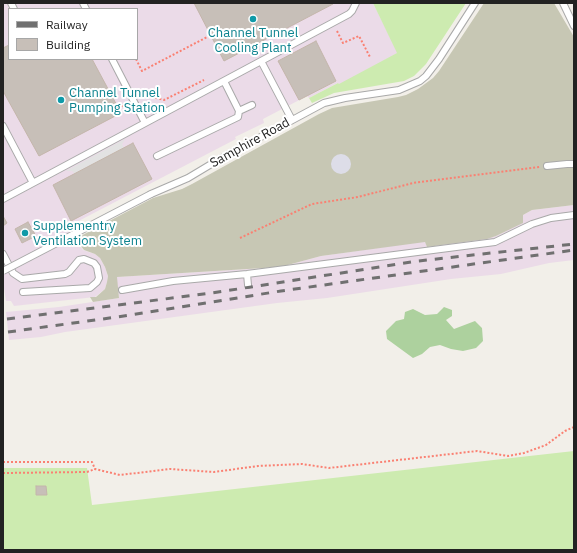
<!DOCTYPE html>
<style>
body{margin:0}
#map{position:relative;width:577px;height:553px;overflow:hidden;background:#f2efe9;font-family:"IBM Plex Sans",sans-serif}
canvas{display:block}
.frame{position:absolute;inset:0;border:4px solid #222;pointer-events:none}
.legend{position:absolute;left:8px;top:8px;width:130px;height:52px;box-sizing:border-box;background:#fff;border:1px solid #a7a7a7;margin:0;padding:5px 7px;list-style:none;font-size:12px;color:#222}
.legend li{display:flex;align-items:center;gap:8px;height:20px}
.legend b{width:20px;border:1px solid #a7a7a7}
</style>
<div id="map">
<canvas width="577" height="553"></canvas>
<div class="frame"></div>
<ul class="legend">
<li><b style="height:5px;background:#707070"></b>Railway</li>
<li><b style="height:11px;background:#c7bfb8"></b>Building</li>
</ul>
</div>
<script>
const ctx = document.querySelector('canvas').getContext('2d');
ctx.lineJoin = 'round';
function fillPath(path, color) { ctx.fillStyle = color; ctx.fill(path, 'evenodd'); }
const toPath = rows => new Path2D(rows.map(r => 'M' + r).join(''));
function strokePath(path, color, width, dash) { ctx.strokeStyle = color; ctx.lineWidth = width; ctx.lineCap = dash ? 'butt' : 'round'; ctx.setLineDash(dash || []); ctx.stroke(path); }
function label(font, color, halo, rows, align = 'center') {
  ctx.font = font + ' "IBM Plex Sans",sans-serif'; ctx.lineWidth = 4; ctx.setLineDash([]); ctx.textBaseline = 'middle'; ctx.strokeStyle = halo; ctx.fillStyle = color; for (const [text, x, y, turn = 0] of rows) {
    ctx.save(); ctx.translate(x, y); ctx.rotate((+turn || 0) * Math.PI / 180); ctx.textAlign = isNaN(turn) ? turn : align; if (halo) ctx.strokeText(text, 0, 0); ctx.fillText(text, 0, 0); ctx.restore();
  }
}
const industrial = toPath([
 [3,3,373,3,398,53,339,85,338,83,309,98,307,96,263,119,264,123,235,137,236,139,67,227,83,250,95,254,100,258,105,267,108,276,107,282,105,289,95,297,14,306,11,301,6,301,3,282],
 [9,9,137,9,137,59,9,59],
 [574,205,574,260,549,263,501,274,451,279,327,298,277,303,65,332,41,337,9,340,6,312,59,307,119,298,116,277,264,268,284,266,321,256,425,241,427,247,496,236,506,231,523,215,532,210]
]);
const construction = toPath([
 [484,3,554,3,574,37,574,205,532,210,523,215,523,223,496,236,487,239,427,247,425,242,321,256,284,266,264,268,117,277,119,298,93,302,90,297,96,297,105,289,107,282,108,276,105,267,100,258,95,254,84,250,75,239,153,198,182,189,192,184,319,114,332,108,398,97,406,95,418,89,433,78,439,71]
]);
const grass = toPath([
 [373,3,466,3,426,64,414,76,404,81,334,93,312,103,309,98,338,83,339,84,397,53],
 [574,451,574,550,3,550,3,468,87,468,92,505]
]);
const forest = toPath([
 [444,307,452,310,452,316,446,320,454,329,475,321,482,328,483,341,476,348,463,351,451,349,440,345,430,347,422,354,413,358,387,339,386,331,396,321,404,319,405,312,413,309,425,315,437,314]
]);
const parking = toPath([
 [125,139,122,144,124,148,75,174,72,171,66,171]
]);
const plaza = toPath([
 '331 164a10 10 0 1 1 20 0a10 10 0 1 1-20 0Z'
]);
const building = toPath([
 [194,3,333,3,333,4,224,61,194,3],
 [316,41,336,81,299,100,278,61,316,41],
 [9,45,9,59,92,59,121,113,39,156,3,91,3,48,9,45],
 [133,143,152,179,71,221,53,185,133,143],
 [3,216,7,223,3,226,3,216],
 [28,222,36,236,22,243,15,229,28,222],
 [36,486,46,486,47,495,36,495,36,486]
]);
const path = toPath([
 [337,31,343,43,359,36,370,57],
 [136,59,142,71,211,35],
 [140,94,164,100,204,80],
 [118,108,125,105],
 [240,238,312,204,358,197,413,183,540,167],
 [3,462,92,462,95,469,120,475,170,469,214,472,258,466,302,464,329,468,477,451,508,456,524,453,546,445,565,431,574,427],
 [3,473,87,472,95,469]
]);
const lane = toPath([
 [11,3,14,9],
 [83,3,86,9],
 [563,3,574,26],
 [112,59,145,123],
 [261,61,292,120],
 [239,111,252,105],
 [3,126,33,183],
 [157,156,238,117,239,111,224,81],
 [547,166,567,164,574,164],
 [151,194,188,178,218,160,324,103,345,98,399,90,420,81,426,76,439,59,475,3],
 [3,199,349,14,352,11,356,3],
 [3,254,13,273,22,279,65,274,69,272,79,260,84,259,94,263,97,267,99,278,97,282,90,288,23,292],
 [247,274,248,285],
 [122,290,173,281,247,274,495,242,532,224,551,218,574,215]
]);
const rail = toPath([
 [7,319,212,293,418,261,574,244],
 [8,332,117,317,281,291,574,250]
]);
const laneBridge = toPath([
 [3,271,151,194]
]);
const markers = [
 [253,19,4,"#0f9aa8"],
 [61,100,4,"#0f9aa8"],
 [25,233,4,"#0f9aa8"]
];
const cultureNames = [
 ["Channel Tunnel",253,33,"center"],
 ["Cooling Plant",253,48,"center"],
 ["Channel Tunnel",69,93],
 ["Pumping Station",69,108],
 ["Supplementry",33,226],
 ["Ventilation System",33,241]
];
const streetNames = [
 ["Samphire Road",250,143,-29]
];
fillPath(industrial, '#ebdbe8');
fillPath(construction, '#c7c7b4');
fillPath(grass, '#cdebb0');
fillPath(forest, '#add19e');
fillPath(parking, '#e2e2e2');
fillPath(plaza, '#dddde8');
fillPath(building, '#c7bfb8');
strokePath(building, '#c4b6ab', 1);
strokePath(lane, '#a9a9a9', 8);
strokePath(path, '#fa8072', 2, [2, 2]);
strokePath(lane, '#fff', 6);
strokePath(rail, '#707070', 3, [8, 8]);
strokePath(laneBridge, '#a9a9a9', 8, []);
strokePath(laneBridge, '#fff', 6);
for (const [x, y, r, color] of markers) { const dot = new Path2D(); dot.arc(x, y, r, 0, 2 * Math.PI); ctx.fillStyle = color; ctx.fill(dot); strokePath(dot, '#fff', 1.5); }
label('13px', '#0d838f', '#fff', cultureNames, 'left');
label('13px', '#222', '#fff', streetNames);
</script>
